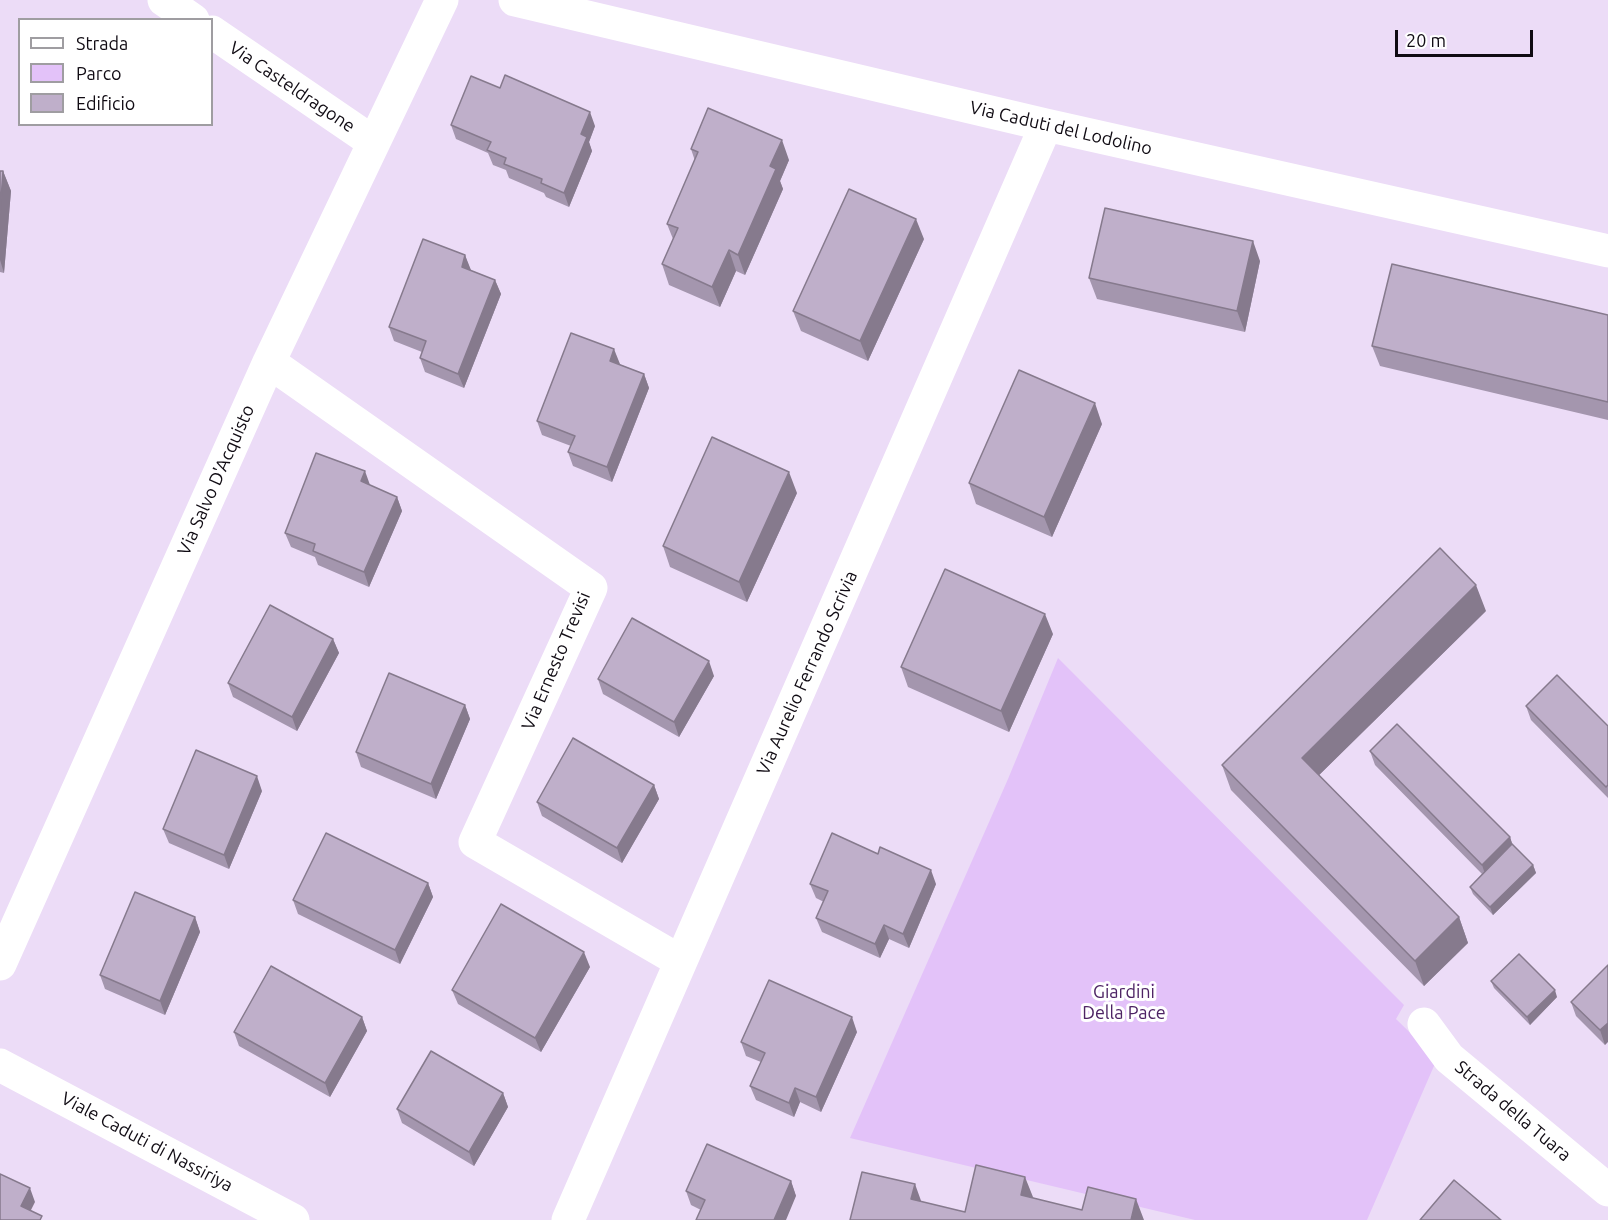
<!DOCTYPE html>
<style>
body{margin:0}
#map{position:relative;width:1608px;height:1220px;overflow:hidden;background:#ecdcf7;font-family:Ubuntu,sans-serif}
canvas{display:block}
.legend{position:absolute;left:18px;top:18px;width:195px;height:108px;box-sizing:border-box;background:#fff;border:2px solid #9f9da1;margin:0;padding:8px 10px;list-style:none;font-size:18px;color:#100b13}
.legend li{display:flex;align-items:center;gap:12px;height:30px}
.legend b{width:30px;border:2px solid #9f9da1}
.scale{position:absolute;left:1395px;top:30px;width:138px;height:27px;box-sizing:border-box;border:3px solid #100b13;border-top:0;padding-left:8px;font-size:18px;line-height:21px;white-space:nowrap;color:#100b13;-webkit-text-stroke:4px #fff;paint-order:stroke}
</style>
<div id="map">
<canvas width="1608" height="1220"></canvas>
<ul class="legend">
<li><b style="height:8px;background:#fff"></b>Strada</li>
<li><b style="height:16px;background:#e3c2f9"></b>Parco</li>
<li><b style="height:16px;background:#bfafca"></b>Edificio</li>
</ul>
<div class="scale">20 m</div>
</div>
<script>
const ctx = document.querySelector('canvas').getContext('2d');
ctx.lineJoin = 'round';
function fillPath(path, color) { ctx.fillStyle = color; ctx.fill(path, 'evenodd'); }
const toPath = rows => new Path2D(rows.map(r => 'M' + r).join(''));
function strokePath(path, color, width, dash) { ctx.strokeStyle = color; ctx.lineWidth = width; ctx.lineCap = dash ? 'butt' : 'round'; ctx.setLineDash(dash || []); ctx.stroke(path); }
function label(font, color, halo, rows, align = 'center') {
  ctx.font = font + ' Ubuntu,sans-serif'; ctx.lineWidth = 6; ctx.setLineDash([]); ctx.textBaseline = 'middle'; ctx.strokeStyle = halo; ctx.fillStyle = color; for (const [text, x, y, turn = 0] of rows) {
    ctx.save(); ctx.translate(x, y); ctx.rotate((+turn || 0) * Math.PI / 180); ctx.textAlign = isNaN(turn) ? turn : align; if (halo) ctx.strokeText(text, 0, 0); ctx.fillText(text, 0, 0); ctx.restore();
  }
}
const green = toPath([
 [1058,658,1404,1005,1396,1019,1437,1059,1367,1220,1195,1220,850,1138,1008,779]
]);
const minor = toPath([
 [164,0,193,20],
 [515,0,1046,125,1608,251],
 [212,32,373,142],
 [269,362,591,588,475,842,680,961],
 [0,964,269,362,442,0],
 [1424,1024,1449,1058,1608,1190],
 [0,1065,293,1220],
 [568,1220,1046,125]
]);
const wall = toPath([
 [451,125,595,126,589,142,592,151,569,207,546,197,544,193,509,178,506,170,493,165,488,153,456,139],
 [691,149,789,160,780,181,783,189,745,275,736,271,720,307,669,285,662,264,673,239,667,224,695,161],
 [0,171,3,171,11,191,4,273,0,272],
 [924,239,868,361,801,331,793,311],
 [465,255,470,270,495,280,501,294,464,388,425,372,420,358,422,352,394,341,389,327],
 [1260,261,1245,332,1097,299,1089,278],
 [1608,315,1608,420,1380,366,1372,346],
 [619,364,644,374,649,388,612,482,573,466,568,452,571,446,542,435,537,421],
 [1102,424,1052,537,976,504,969,483],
 [369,485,397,497,402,511,369,587,318,565,315,557,291,547,285,533],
 [797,493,747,602,670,567,663,546],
 [1486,611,1319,775,1459,917,1468,943,1424,986,1231,790,1222,765],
 [1053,634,1009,732,908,687,901,667],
 [333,639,339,653,297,731,233,697,228,683],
 [714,676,679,737,603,694,598,679],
 [465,705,470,719,436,799,361,767,356,752],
 [1526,706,1608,726,1608,798,1531,720],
 [1370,751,1510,837,1512,844,1533,865,1536,873,1493,915,1473,894,1470,887,1482,874,1375,765],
 [654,785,659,799,622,863,542,816,537,802],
 [262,791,229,869,169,843,163,829],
 [428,883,433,897,400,964,298,914,293,900],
 [810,884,936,884,909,948,889,939,880,958,822,932,816,918,824,902,816,898],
 [195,917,200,932,165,1015,105,989,100,975],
 [1608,965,1605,1045,1576,1016,1571,1002],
 [590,967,541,1052,458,1004,452,990],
 [1491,981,1557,997,1530,1025,1494,988],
 [362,1017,367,1031,330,1097,239,1046,234,1032],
 [857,1032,821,1112,800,1102,794,1117,756,1100,750,1086,761,1062,746,1056,741,1042],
 [503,1093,508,1107,474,1166,402,1123,397,1109],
 [791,1181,796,1196,701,1210,691,1205,686,1191]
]);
const shadedWall = toPath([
 [590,112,595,126,589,142,592,151,569,207,564,193,581,134],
 [782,140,789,160,780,181,783,189,745,275,738,255,770,166],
 [3,171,11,191,4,273,0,260,0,214],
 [916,219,924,239,868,361,860,341],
 [1253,241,1260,261,1245,332,1237,311],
 [729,250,736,271,720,307,712,287],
 [465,255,471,270,467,281,462,267],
 [495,280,501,294,464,388,458,374],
 [614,349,620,364,615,375,610,361],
 [644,374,649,388,612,482,607,467],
 [1095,403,1102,424,1052,537,1044,517],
 [365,471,370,485,361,481],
 [789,472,797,493,747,602,739,582],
 [397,497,402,511,369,587,364,572],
 [1476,585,1486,611,1311,783,1302,758],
 [1045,614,1053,634,1009,732,1001,711],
 [333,639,339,653,297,731,292,717],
 [709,661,714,676,679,737,674,722],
 [465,705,470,719,436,799,431,784],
 [257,776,262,791,229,869,224,855],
 [654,785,659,799,622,863,617,848],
 [1510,837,1515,852,1487,880,1482,865],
 [1533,865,1536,873,1493,915,1490,907],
 [931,870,936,884,909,948,903,934],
 [428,883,433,897,400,964,395,950],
 [195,917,200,932,165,1015,160,1001],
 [1459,917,1468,943,1424,986,1415,961],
 [884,925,889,939,880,958,875,944],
 [584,952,590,967,541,1052,535,1038],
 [1555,990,1557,997,1530,1025,1527,1017],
 [362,1017,367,1031,330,1097,325,1083],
 [852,1017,857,1032,821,1112,816,1097],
 [1608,1023,1608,1042,1605,1045,1600,1030],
 [795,1088,800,1102,794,1117,789,1103],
 [503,1093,508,1107,474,1166,469,1152],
 [1025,1177,1035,1202,1021,1195],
 [791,1181,796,1196,786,1220,774,1220],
 [915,1184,924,1209,911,1199],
 [30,1188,35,1202,26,1220,21,1206],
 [1136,1199,1144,1220,1131,1220]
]);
const building = toPath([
 [505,75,590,112,581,134,587,137,564,193,541,183,542,179,504,164,506,158,487,150,491,142,451,125,471,76,500,88,505,75],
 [708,108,782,140,770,166,776,169,738,255,729,250,712,287,662,264,678,228,667,224,698,152,691,149,708,108],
 [0,171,3,171,0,214,0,171],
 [849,189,916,219,860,341,793,311,849,189],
 [1105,208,1253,241,1237,311,1089,278,1105,208],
 [423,239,465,255,462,267,495,280,458,374,420,358,426,341,389,327,423,239],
 [1392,264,1608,315,1608,402,1372,346,1392,264],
 [571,333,614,349,610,361,644,374,607,467,568,452,575,436,537,421,571,333],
 [1019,370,1095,403,1044,517,969,483,1019,370],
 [712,437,789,472,739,582,663,546,712,437],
 [316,453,365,471,361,481,397,497,364,572,313,551,315,544,285,533,316,453],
 [1440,548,1476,585,1302,758,1459,917,1415,961,1222,765,1440,548],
 [945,569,1045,614,1001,711,901,667,945,569],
 [270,605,333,639,292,717,228,683,270,605],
 [632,618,709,661,674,722,598,679,632,618],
 [389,673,465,705,431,784,356,752,389,673],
 [1557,675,1608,726,1608,785,1606,787,1526,706,1557,675],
 [1397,724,1510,837,1482,865,1370,751,1397,724],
 [573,738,654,785,617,848,537,802,573,738],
 [196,750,257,776,224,855,163,829,196,750],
 [326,833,428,883,395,950,293,900,326,833],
 [832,833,878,854,880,847,931,870,903,934,884,925,875,944,816,918,828,891,810,884,832,833],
 [1512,844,1533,865,1490,907,1470,887,1512,844],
 [135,892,195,917,160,1001,100,975,135,892],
 [501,904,584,952,535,1038,452,990,501,904],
 [1519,954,1555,990,1527,1017,1491,981,1519,954],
 [1608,965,1608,1023,1600,1030,1571,1002,1608,965],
 [271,966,362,1017,325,1083,234,1032,271,966],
 [769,980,852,1017,816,1097,795,1088,789,1103,750,1086,765,1053,741,1042,769,980],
 [431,1051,503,1093,469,1152,397,1109,431,1051],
 [707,1144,791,1181,774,1220,696,1220,705,1200,686,1191,707,1144],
 [976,1165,1025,1177,1021,1195,1082,1210,1088,1187,1136,1199,1131,1220,850,1220,862,1172,915,1184,911,1199,965,1212,976,1165],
 [0,1174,30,1188,21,1206,42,1216,40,1220,0,1220,0,1174],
 [1454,1180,1501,1220,1420,1220,1454,1180]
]);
const streetNames = [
 ["Via Casteldragone",292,87,34],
 ["Via Caduti del Lodolino",1061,128,13],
 ["Via Salvo D'Acquisto",216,480,-66],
 ["Via Ernesto Trevisi",556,661,-67],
 ["Via Aurelio Ferrando Scrivia",807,673,-66],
 ["Strada della Tuara",1513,1111,40],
 ["Viale Caduti di Nassiriya",147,1142,28]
];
const parkNames = [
 ["Giardini",1124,992],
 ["Della Pace",1124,1013]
];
fillPath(green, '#e3c2f9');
strokePath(minor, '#fff', 33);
fillPath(wall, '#a496ae');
fillPath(shadedWall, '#867a8d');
fillPath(building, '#bfafca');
strokePath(building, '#867a8d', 1.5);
label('18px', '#100b13', '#fff', streetNames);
label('18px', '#4d2364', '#fff', parkNames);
</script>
